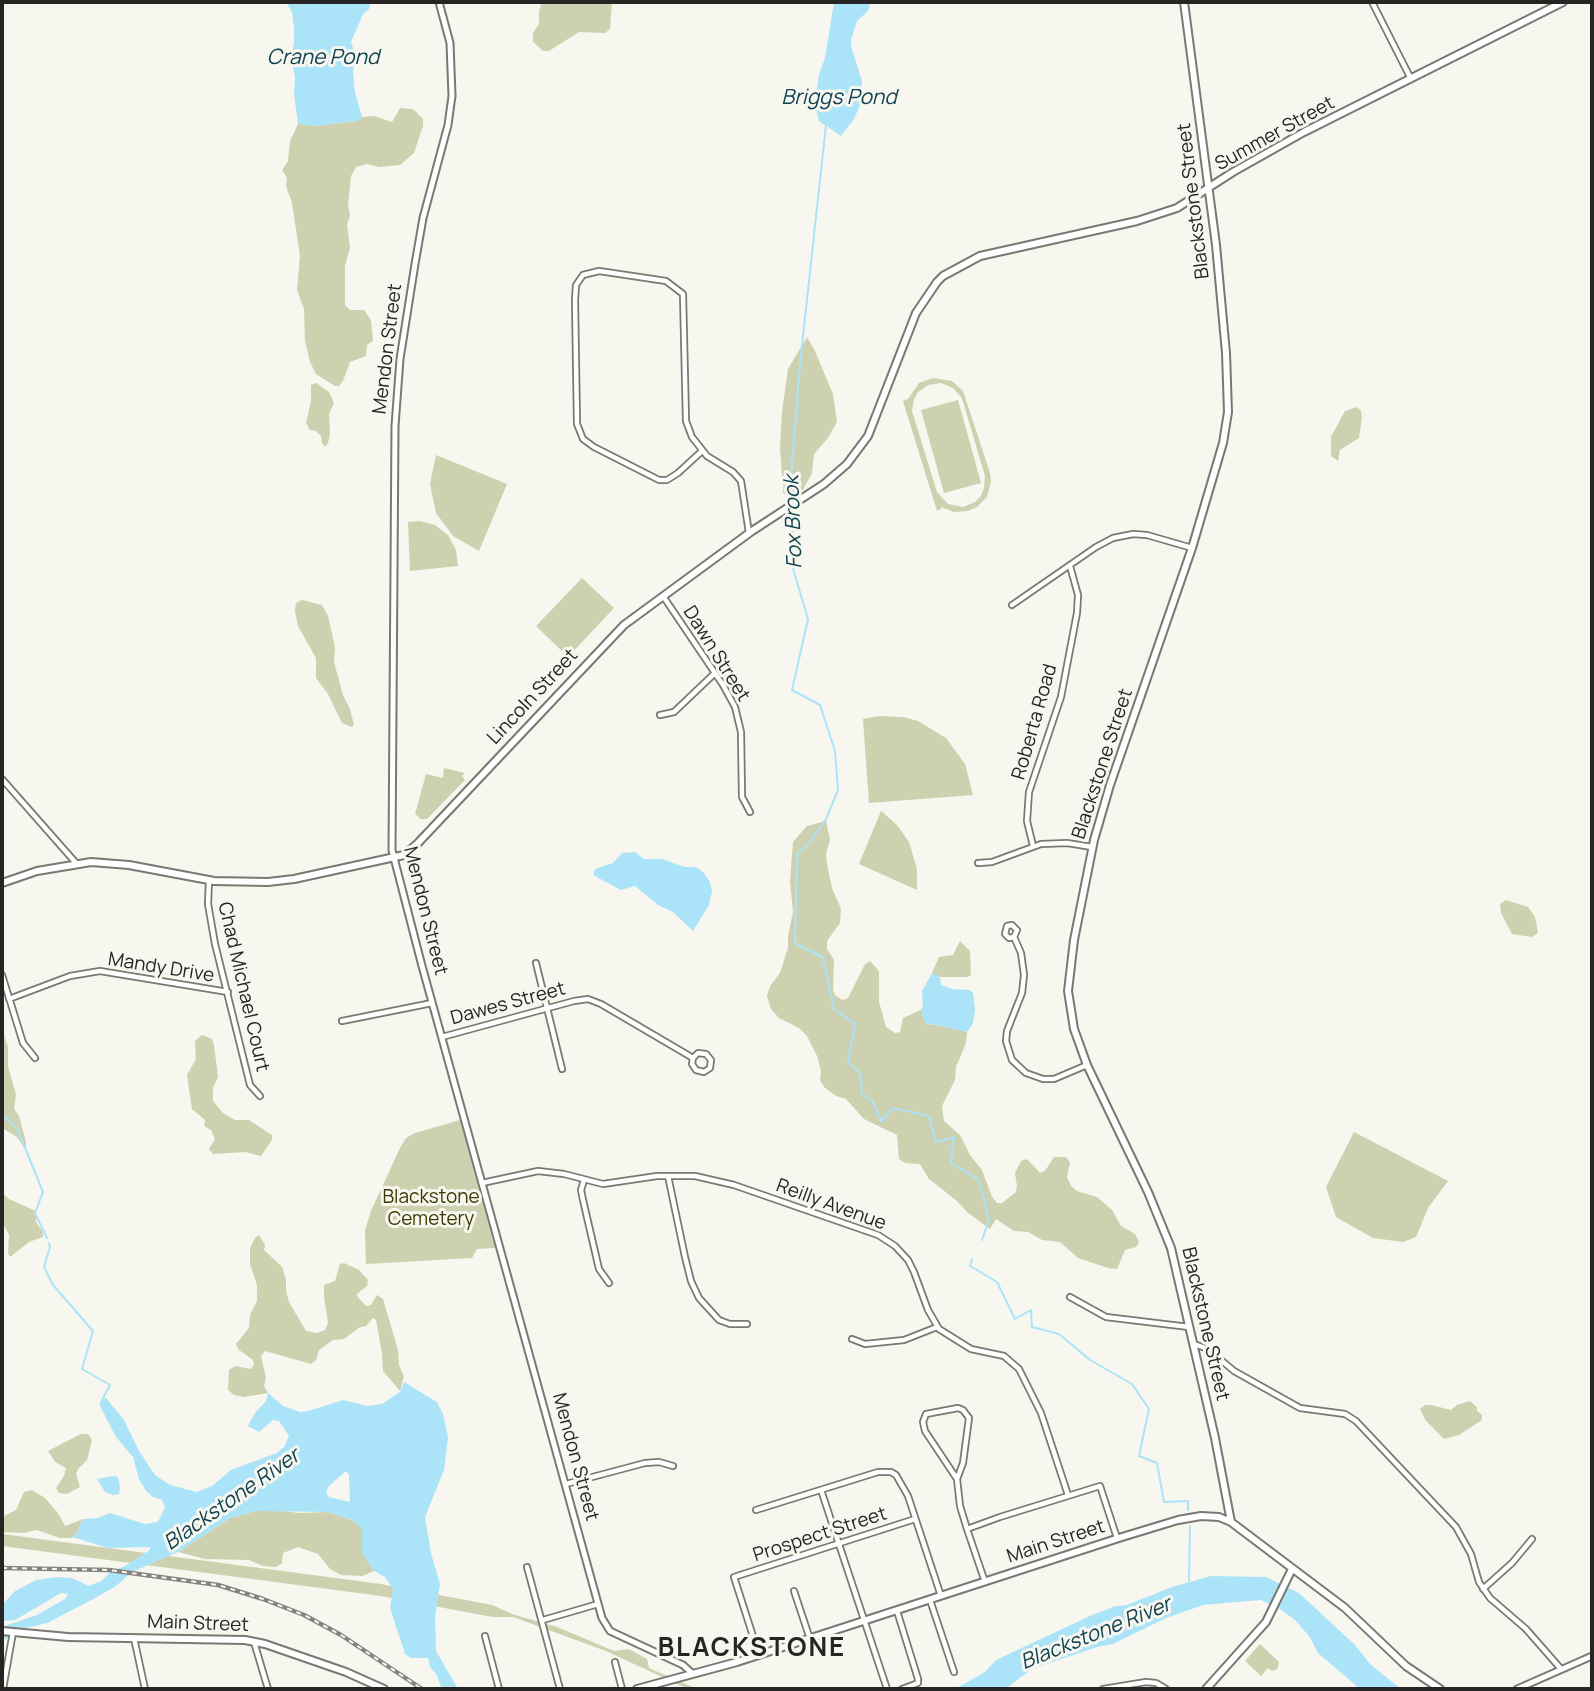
<!DOCTYPE html>
<style>
body{margin:0}
#map{position:relative;width:1594px;height:1691px;overflow:hidden;background:#f7f6ef;font-family:Manrope,sans-serif}
canvas{display:block}
.frame{position:absolute;inset:0;border:4px solid #262523;pointer-events:none}
</style>
<div id="map">
<canvas width="1594" height="1691"></canvas>
<div class="frame"></div>
</div>
<script>
const ctx = document.querySelector('canvas').getContext('2d');
ctx.lineJoin = 'round';
function fillPath(path, color) { ctx.fillStyle = color; ctx.fill(path, 'evenodd'); }
const toPath = rows => new Path2D(rows.map(r => 'M' + r).join(''));
function strokePath(path, color, width, dash) { ctx.strokeStyle = color; ctx.lineWidth = width; ctx.lineCap = dash ? 'butt' : 'round'; ctx.setLineDash(dash || []); ctx.stroke(path); }
function label(font, color, halo, rows, align = 'center') {
  ctx.font = font + ' Manrope,sans-serif'; ctx.lineWidth = 6; ctx.setLineDash([]); ctx.textBaseline = 'middle'; ctx.strokeStyle = halo; ctx.fillStyle = color; for (const [text, x, y, turn = 0] of rows) {
    ctx.save(); ctx.translate(x, y); ctx.rotate((+turn || 0) * Math.PI / 180); ctx.textAlign = isNaN(turn) ? turn : align; if (halo) ctx.strokeText(text, 0, 0); ctx.fillText(text, 0, 0); ctx.restore();
  }
}
const green = toPath([
 [542,2,612,2,610,29,605,33,579,32,549,51,543,51,533,42,533,33,539,24,539,11],
 [400,108,413,109,423,119,423,126,414,153,400,165,379,167,367,164,356,167,351,176,348,206,350,215,347,225,350,247,345,266,345,305,350,310,364,310,371,320,373,341,367,345,366,356,350,362,343,381,339,386,335,386,316,374,310,362,305,341,304,309,297,290,300,256,292,203,286,186,287,178,282,170,288,161,290,141,298,124,315,126,357,121,362,117,374,116,392,122],
 [807,337,815,351,833,394,837,422,828,438,814,454,812,473,803,490,787,495,783,493,784,480,782,474,780,448,782,412,788,369],
 [933,378,952,381,963,391,990,473,991,482,987,497,977,507,968,511,954,512,941,507,941,509,937,511,903,401,908,399,919,383],
 [941,383,953,388,962,398,985,476,984,488,981,496,975,502,963,507,948,504,937,492,912,411,914,399,918,392,928,385],
 [316,383,329,392,334,403,329,414,330,433,328,443,325,447,322,443,321,436,316,431,310,430,306,423,311,401,311,385],
 [958,400,981,483,944,493,921,410],
 [1357,407,1361,411,1362,418,1359,438,1340,450,1338,461,1331,456,1331,437,1345,411],
 [436,455,507,484,479,551,453,536,436,513,430,484],
 [419,521,435,525,448,535,456,550,458,566,410,571,408,522],
 [582,578,614,608,568,657,536,626],
 [302,600,322,605,328,616,335,647,334,662,343,695,350,709,354,725,352,727,342,723,328,694,316,678,316,658,298,626,295,611,296,603],
 [879,716,903,717,918,721,946,738,965,764,973,795,869,803,863,719],
 [444,768,465,773,462,776,465,780,427,819,421,819,415,814,426,774,443,778],
 [881,811,897,825,909,842,917,869,917,890,859,864],
 [826,821,830,840,826,853,827,864,832,888,841,909,840,923,827,941,827,949,834,960,833,990,835,995,842,1000,848,998,865,964,870,961,879,971,879,1002,886,1027,895,1033,900,1032,903,1018,921,1010,926,1025,932,1024,967,1032,966,1043,956,1067,955,1080,942,1106,944,1121,960,1135,970,1155,982,1170,992,1197,997,1203,1002,1203,1016,1192,1017,1186,1015,1173,1021,1161,1027,1159,1040,1173,1045,1171,1054,1157,1066,1157,1070,1163,1067,1177,1071,1186,1077,1191,1097,1197,1112,1210,1121,1226,1135,1234,1139,1242,1136,1247,1125,1250,1117,1269,1108,1268,1078,1258,1060,1242,1042,1240,1028,1232,1014,1231,996,1219,990,1229,967,1212,957,1201,929,1179,920,1164,905,1163,899,1159,897,1135,864,1119,846,1099,836,1096,824,1087,820,1080,821,1071,818,1058,807,1036,799,1028,779,1018,771,1009,767,996,770,986,780,973,788,948,788,936,793,912,790,881,793,842,807,826],
 [1506,900,1528,907,1535,917,1538,933,1532,937,1512,934,1501,913,1500,904],
 [960,941,970,951,971,975,967,977,940,977,932,973,939,957,953,955],
 [2,1029,8,1047,8,1067,16,1094,14,1109,19,1116,26,1142,26,1150,17,1137,2,1128],
 [202,1035,212,1039,214,1045,218,1077,213,1088,213,1101,223,1113,235,1120,249,1120,272,1135,272,1140,261,1156,245,1152,213,1154,209,1149,215,1139,211,1130,204,1126,205,1120,192,1109,187,1075,196,1059,195,1041],
 [460,1120,495,1248,477,1249,472,1258,366,1264,365,1230,371,1211,400,1148,406,1138,415,1133],
 [1354,1132,1448,1181,1428,1208,1416,1237,1403,1242,1373,1238,1336,1217,1326,1187],
 [2,1193,9,1199,36,1211,36,1222,43,1232,43,1237,29,1242,10,1257,8,1253,9,1235,2,1222],
 [259,1235,265,1245,264,1250,282,1267,286,1279,286,1291,289,1302,306,1331,317,1333,325,1330,328,1323,324,1297,324,1285,335,1281,340,1264,344,1263,359,1270,368,1280,367,1286,357,1294,357,1296,366,1306,371,1305,377,1295,383,1299,398,1350,399,1365,404,1376,400,1391,383,1371,382,1353,376,1320,373,1318,366,1326,360,1327,344,1339,333,1340,319,1350,316,1360,311,1364,265,1351,261,1356,266,1378,264,1386,268,1393,244,1397,234,1395,228,1390,229,1370,235,1366,251,1369,254,1365,253,1360,239,1350,236,1344,249,1328,250,1315,257,1301,257,1285,250,1264,250,1248,255,1238],
 [1470,1401,1477,1407,1477,1411,1482,1415,1482,1420,1459,1435,1444,1439,1426,1421,1420,1409,1425,1405,1431,1405,1451,1410,1457,1405],
 [81,1434,88,1434,92,1440,87,1460,78,1469,76,1474,80,1487,67,1494,59,1493,56,1488,64,1476,66,1468,55,1462,48,1451],
 [32,1490,45,1498,58,1513,65,1526,83,1519,77,1533,71,1538,60,1538,37,1530,24,1533,2,1532,2,1517,16,1510,24,1492],
 [276,1510,299,1513,328,1512,352,1520,363,1529,362,1552,374,1571,362,1576,341,1575,330,1569,318,1554,298,1547,283,1553,282,1563,276,1567,263,1566,249,1560,205,1559,178,1552,230,1518,256,1511],
 [2,1534,381,1584,492,1605,512,1614,557,1627,614,1651,629,1649,647,1659,649,1668,697,1689,688,1689,606,1651,513,1617,492,1617,381,1596,2,1546],
 [1260,1644,1279,1662,1277,1669,1272,1671,1268,1668,1261,1676,1245,1661]
]);
const water = toPath([
 [286,2,371,2,369,9,363,14,351,42,356,57,353,71,355,92,362,117,357,121,315,126,298,124,294,94,295,77,291,60,294,43,294,27,292,12],
 [834,2,871,2,868,11,857,21,851,40,851,46,862,81,861,103,854,119,841,136,819,121,815,106,819,74,825,58],
 [635,852,644,859,662,859,685,867,696,867,703,872,710,882,712,891,709,905,693,931,673,912,658,905,635,886,621,890,593,875,595,869,613,863,622,853],
 [932,973,940,977,941,985,953,989,970,990,973,993,975,1010,973,1023,967,1032,932,1024,926,1025,921,1010,923,1005,922,991],
 [404,1382,437,1402,443,1414,448,1437,444,1470,425,1517,431,1553,440,1584,435,1617,436,1651,458,1689,442,1689,436,1674,430,1667,428,1658,411,1658,405,1654,390,1608,393,1589,385,1577,374,1571,362,1552,362,1529,352,1520,328,1512,256,1511,230,1518,178,1552,132,1572,116,1586,97,1597,47,1623,26,1628,2,1641,2,1627,37,1615,65,1599,68,1594,61,1593,15,1620,2,1621,2,1605,15,1591,36,1580,57,1577,72,1578,89,1586,101,1581,112,1571,125,1566,150,1550,150,1547,108,1548,72,1537,77,1533,83,1519,98,1518,110,1513,145,1524,158,1522,165,1507,162,1500,153,1497,146,1491,139,1479,133,1457,116,1437,100,1406,100,1401,106,1398,124,1420,139,1451,155,1475,170,1485,197,1492,212,1486,231,1470,277,1453,284,1447,289,1436,279,1421,273,1420,259,1432,248,1426,255,1413,266,1401,268,1393,283,1406,300,1412,308,1411,343,1400,367,1406,382,1404,400,1392],
 [346,1471,349,1475,350,1502,329,1497,326,1493,328,1487],
 [114,1476,118,1477,120,1488,119,1494,113,1495,105,1492,97,1479],
 [1211,1576,1266,1577,1299,1593,1355,1645,1371,1665,1401,1689,1360,1689,1318,1653,1309,1636,1295,1620,1280,1609,1261,1600,1203,1605,1166,1618,1113,1644,1097,1647,1032,1669,1005,1689,955,1689,985,1672,996,1660,1092,1615,1116,1606,1127,1605,1172,1587]
]);
const stream = toPath([
 [794,502,790,490,800,364,826,125],
 [794,507,791,562,808,619,792,690,820,705,835,751,838,790,826,819,807,846,797,854,795,943,823,957,834,1009,855,1024,848,1062,860,1073,862,1094,872,1100,881,1121,893,1108,929,1116,936,1142,954,1137,951,1163,978,1179,984,1200,989,1220,982,1240],
 [2,1114,17,1128,43,1192,35,1213,47,1238],
 [49,1243,50,1247,44,1267,53,1285,93,1331,82,1369,110,1385,102,1400],
 [972,1259,970,1266,997,1282,1015,1319,1031,1310,1032,1327,1059,1334,1090,1360,1132,1384,1149,1409,1139,1456,1157,1463,1164,1502,1188,1501,1188,1510],
 [1189,1581,1190,1526]
]);
const minor = toPath([
 [1372,2,1411,79],
 [702,451,678,473,667,480,659,480,594,447,583,439,577,424,575,300,576,285,583,275,599,271,666,281,683,294,686,421,692,437,707,456,733,472,741,481,749,533],
 [663,596,723,685,735,707,741,732,742,797,750,812],
 [1012,605,1096,547,1113,538,1133,534,1147,535,1192,548],
 [660,715,674,712,715,673],
 [2,779,76,863],
 [1033,846,1027,821,1029,792,1061,697,1077,613,1078,595,1070,566],
 [978,863,992,862,1041,844,1067,843,1092,847],
 [209,880,208,904,215,944,250,1085,260,1096],
 [1014,937,1009,938,1005,934,1007,926,1012,925,1017,930,1014,937,1021,953,1024,975,1022,993,1007,1031,1006,1041,1012,1060,1026,1073,1043,1079,1054,1079,1087,1065],
 [536,963,562,1069],
 [2,975,23,1043,35,1058],
 [9,999,70,976,100,971,228,992],
 [342,1021,432,1003],
 [442,1037,574,1001,588,999,601,1004,693,1058,698,1053,706,1054,711,1060,710,1068,704,1072,696,1070,692,1064,693,1058],
 [668,1176,685,1257,691,1281,699,1298,719,1320,730,1324,747,1324],
 [584,1180,581,1190,583,1200,599,1269,609,1283],
 [482,1183,538,1171,564,1174,603,1184,657,1176,695,1176,734,1185,878,1235,895,1246,908,1260,914,1272,928,1310,939,1329,971,1349,1004,1356,1019,1369,1041,1413,1068,1495],
 [1070,1297,1106,1317,1189,1327],
 [852,1339,865,1344,904,1340,937,1327],
 [1194,1344,1208,1349,1234,1371,1300,1408,1345,1414,1356,1421,1456,1527,1471,1554,1479,1582,1490,1598,1526,1629,1561,1669],
 [957,1479,925,1431,923,1422,926,1414,958,1408,963,1410,969,1418,963,1463,957,1479,960,1506,967,1529],
 [566,1484,645,1463,659,1462,673,1466],
 [821,1490,887,1689],
 [756,1510,878,1472,891,1472,896,1475,908,1496,941,1596],
 [527,1567,560,1689],
 [985,1582,967,1529,1000,1517,1100,1486,1117,1538],
 [1483,1589,1512,1563,1532,1539],
 [794,1591,810,1639],
 [930,1600,954,1672],
 [897,1611,918,1679,918,1683,902,1689],
 [543,1620,598,1604],
 [485,1636,499,1689],
 [134,1638,145,1689],
 [254,1642,268,1689],
 [759,1655,734,1577,915,1519],
 [615,1662,622,1689],
 [3,1689,13,1632],
 [1103,1689,1146,1682,1156,1683,1166,1689]
]);
const tertiary = toPath([
 [439,2,450,43,452,96,448,125,423,218,415,264,400,359,395,426,392,850,422,966,602,1618,610,1631,683,1665,693,1674],
 [1517,1689,1592,1656]
]);
const secondary = toPath([
 [1184,2,1216,245,1226,353,1228,412,1223,443,1192,548,1110,785,1094,840,1074,940,1068,991,1074,1029,1087,1065,1148,1192,1171,1248,1215,1438,1231,1522],
 [2,883,37,871,91,862,129,865,214,881,268,882,294,879,404,855,418,843,624,625,752,531,824,484,847,464,868,436,916,313,937,282,943,276,980,256,1137,221,1177,208,1233,172,1304,132,1563,2],
 [2,1631,68,1637,245,1640,265,1644,346,1672,384,1689],
 [637,1689,737,1662,1122,1537,1178,1520,1201,1516,1219,1517,1231,1522,1345,1608,1406,1666,1440,1689],
 [1206,1689,1266,1622,1292,1569]
]);
const rail = toPath([
 [2,1568,109,1570,218,1585,263,1599,304,1615,341,1635,422,1689]
]);
const streetNames = [
 ["Summer Street",1275,134,-29],
 ["Blackstone Street",1194,201,-97],
 ["Mendon Street",388,349,-83],
 ["Dawn Street",716,654,58],
 ["Lincoln Street",533,697,-47],
 ["Roberta Road",1035,722,-74],
 ["Blackstone Street",1103,764,-72],
 ["Mendon Street",425,911,76],
 ["Mandy Drive",161,968,9],
 ["Chad Michael Court",243,987,77],
 ["Dawes Street",508,1004,-15],
 ["Reilly Avenue",831,1205,20],
 ["Blackstone Street",1205,1324,77],
 ["Mendon Street",575,1457,75],
 ["Prospect Street",820,1535,-18],
 ["Main Street",1056,1542,-18],
 ["Main Street",198,1624,2]
];
const parkNames = [
 ["Blackstone",431,1198],
 ["Cemetery",431,1220]
];
const waterNames = [
 ["Crane Pond",323,58],
 ["Briggs Pond",839,98],
 ["Fox Brook",794,522,-92],
 ["Blackstone River",232,1500,-35],
 ["Blackstone River",1096,1634,-22]
];
const districtNames = [
 ["BLACKSTONE",752,1649]
];
fillPath(green, '#ced1af');
fillPath(water, '#abe4f9');
strokePath(stream, '#abe4f9', 2);
strokePath(minor, '#7a7872', 8);
strokePath(tertiary, '#7a7872', 9);
strokePath(secondary, '#7a7872', 10);
strokePath(minor, '#fff', 4.5);
strokePath(tertiary, '#fff', 5);
strokePath(secondary, '#fff', 6);
strokePath(rail, '#84837f', 4.5);
strokePath(rail, '#f7f6ef', 2, [5]);
label('19px', '#262523', '#f7f6ef', streetNames);
label('19px', '#3a3d01', '#f7f6ef', parkNames);
label('italic 21px', '#124352', '#f7f6ef', waterNames);
ctx.letterSpacing = '2px';
label('bold 26px', '#262523', '#f7f6ef', districtNames);
ctx.letterSpacing = '0px';
</script>
